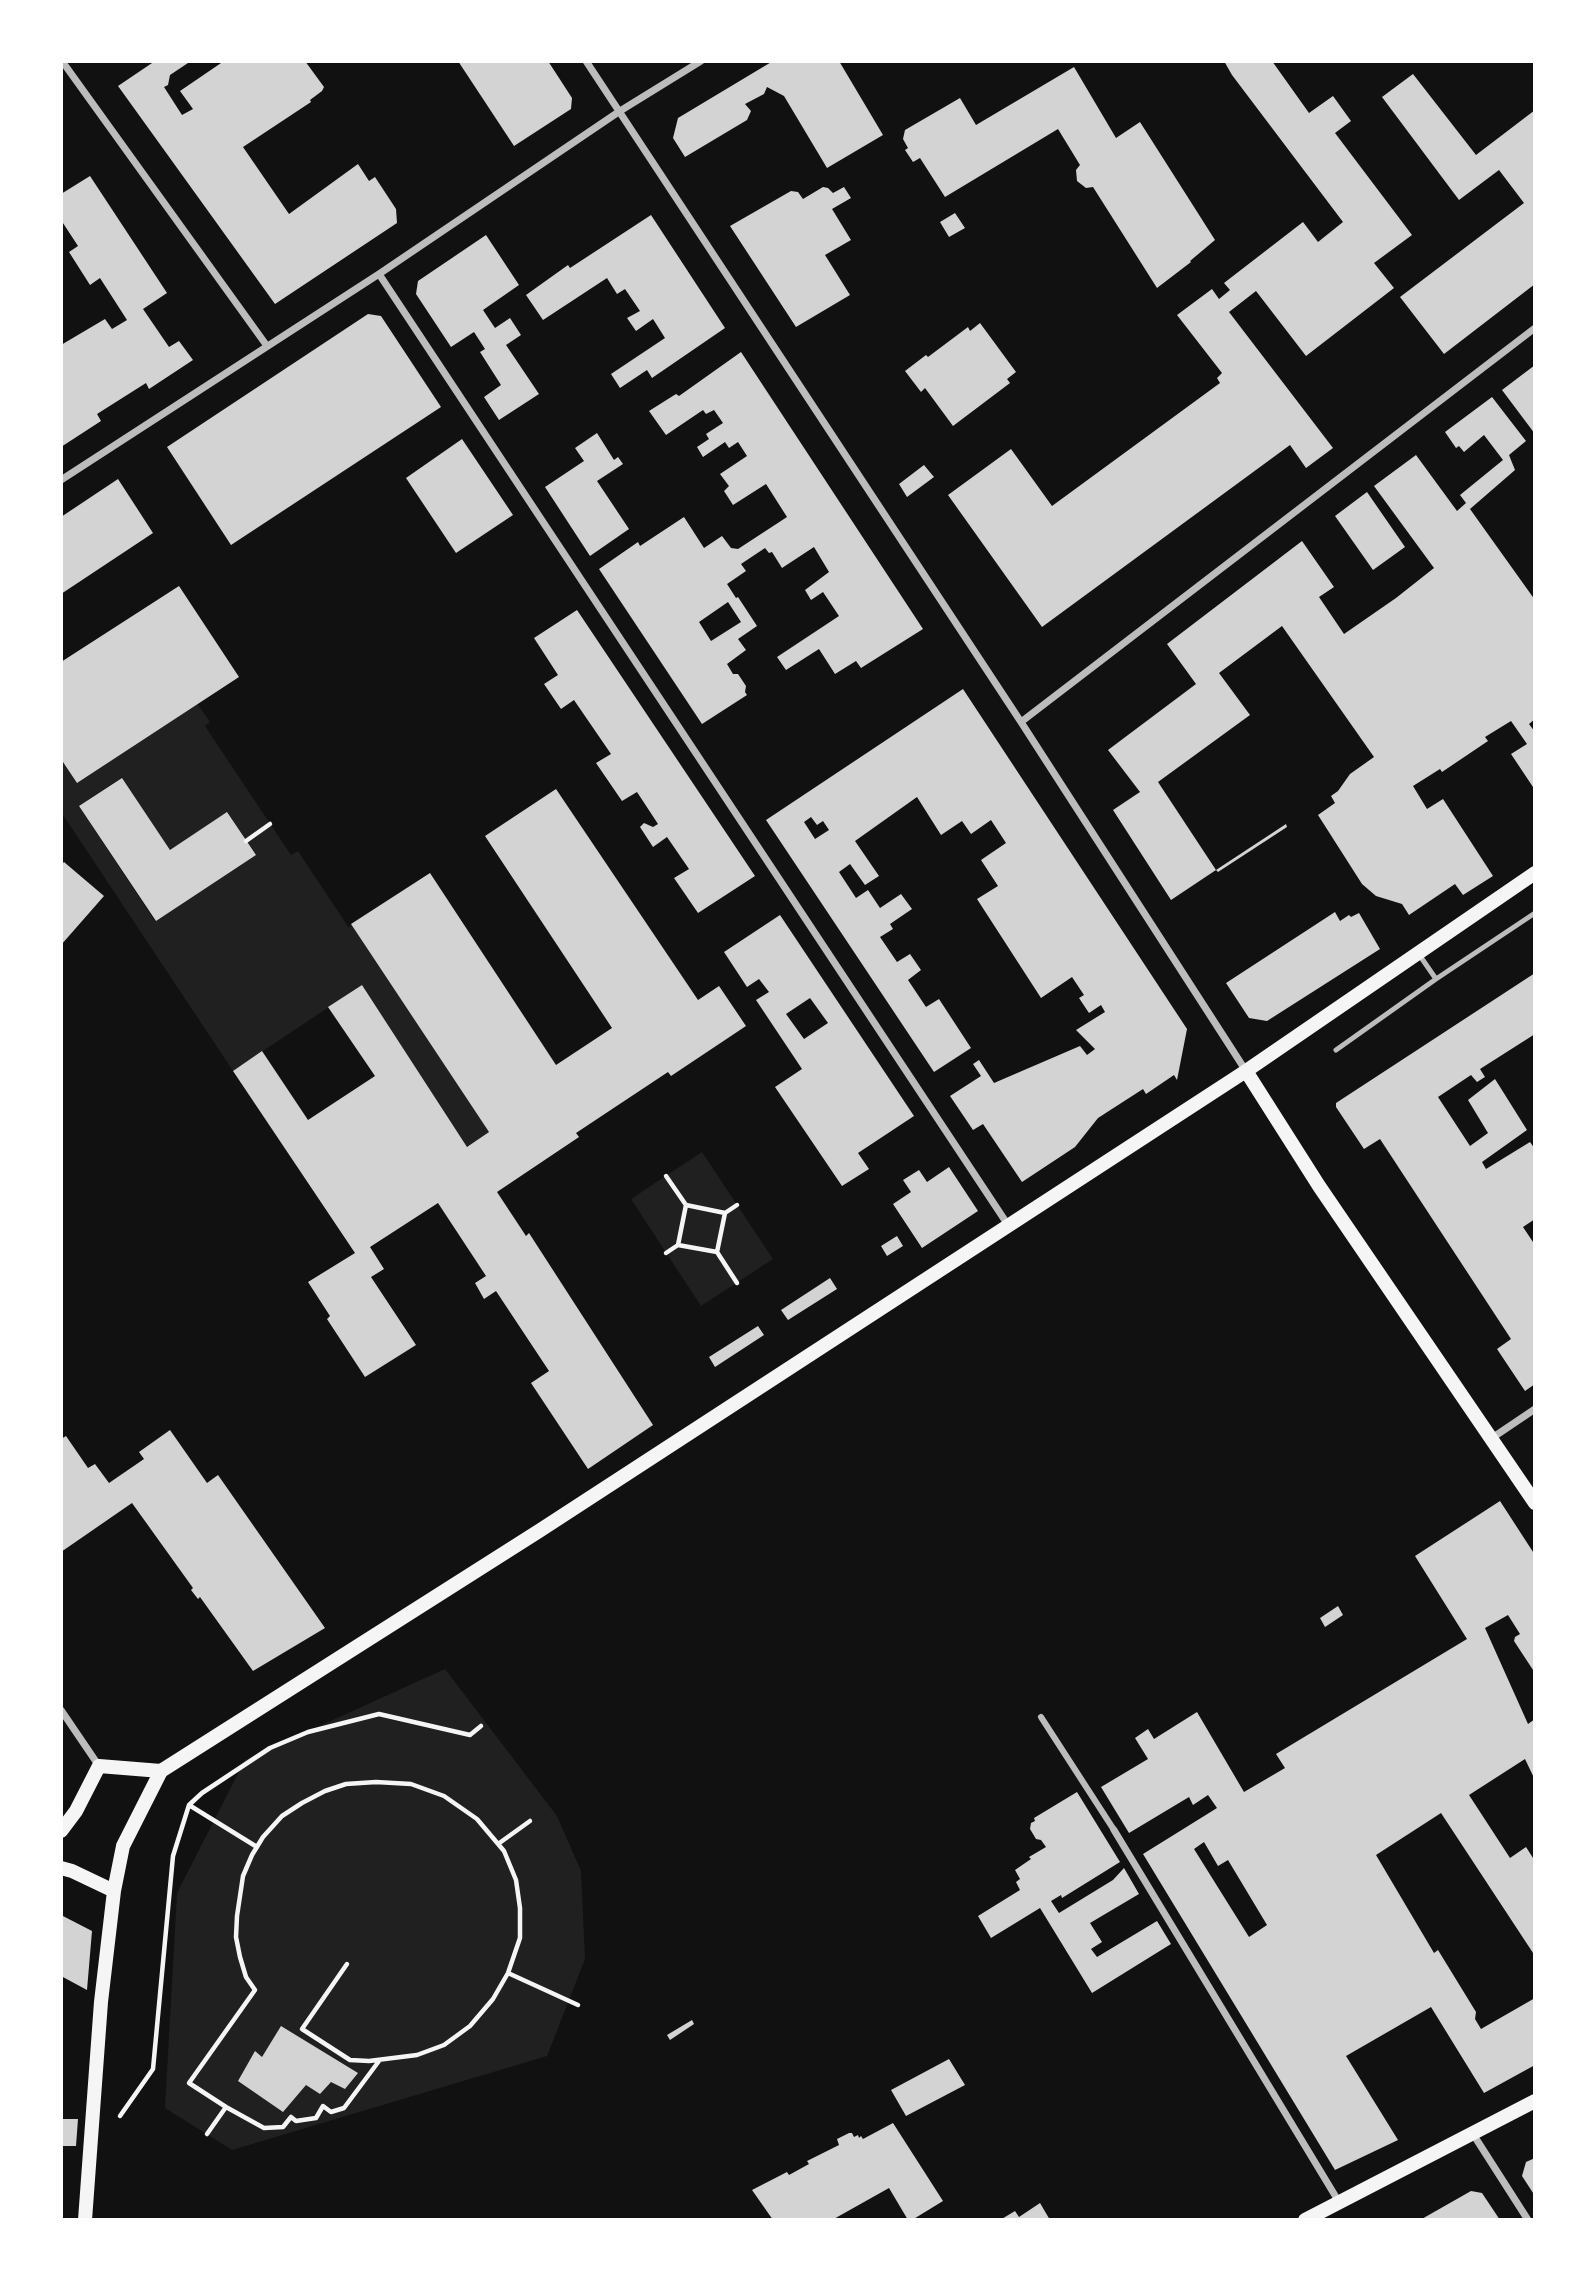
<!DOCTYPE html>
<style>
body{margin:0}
#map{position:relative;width:1596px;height:2281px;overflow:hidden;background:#111;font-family:"Alegreya Sans",sans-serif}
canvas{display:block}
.frame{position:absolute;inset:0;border:63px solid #fff;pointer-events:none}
</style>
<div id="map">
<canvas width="1596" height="2281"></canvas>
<div class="frame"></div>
</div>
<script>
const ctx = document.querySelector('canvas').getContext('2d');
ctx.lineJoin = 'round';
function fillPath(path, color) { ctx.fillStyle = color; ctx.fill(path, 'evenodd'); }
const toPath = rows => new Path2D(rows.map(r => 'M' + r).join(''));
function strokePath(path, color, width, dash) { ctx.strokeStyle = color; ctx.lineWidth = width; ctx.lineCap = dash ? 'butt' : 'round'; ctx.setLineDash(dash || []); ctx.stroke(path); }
const green = toPath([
 [197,703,210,722,205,726,291,855,298,851,349,928,351,924,489,1132,467,1147,362,985,233,1071,61,812,61,759],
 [121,778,170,850,256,855,155,921,79,806],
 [702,1152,773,1259,701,1306,631,1199],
 [445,1669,557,1816,581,1871,585,1959,547,2056,232,2150,165,2108,177,1893,245,1760]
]);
const building = toPath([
 [155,61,191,61,170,75,168,85,164,87,182,115,193,109,180,91,224,61,305,61,324,87,322,91,310,100,311,102,243,147,289,214,358,164,369,181,375,177,396,209,397,223,275,304,118,86],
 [458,61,548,61,572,98,571,109,514,146],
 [773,61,839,61,883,135,827,168,784,96,767,87,764,94,745,104,751,111,747,120,685,157,673,138,678,118],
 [1224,61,1272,61,1309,113,1333,96,1351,121,1335,133,1412,235,1374,263,1394,288,1306,356,1256,291,1229,312,1333,448,1306,468,1290,445,1042,627,948,495,1011,449,1052,506,1220,383,1217,378,1222,373,1177,315,1212,289,1219,299,1230,290,1224,283,1303,222,1318,242,1343,222,1232,75],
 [1074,67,1116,138,1140,122,1215,240,1190,261,1191,262,1157,288,1093,187,1086,188,1077,181,1076,170,1080,165,1058,129,945,197,920,158,913,162,905,150,908,148,903,139,905,130,960,98,976,125],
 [1413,74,1476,155,1535,110,1535,284,1444,354,1400,297,1524,203,1499,170,1459,200,1382,97],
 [90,176,167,293,143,309,169,347,179,341,193,360,149,389,146,383,97,414,101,421,61,447,61,345,105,319,112,329,127,320,100,278,90,285,69,252,78,246,61,220,61,194],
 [823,187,828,188,833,193,844,187,851,198,832,209,851,240,825,255,850,295,796,327,730,226,791,191,798,192,803,199],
 [955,213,965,228,949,237,940,222],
 [651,215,725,328,652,378,647,370,620,388,611,374,665,338,653,319,636,331,627,318,640,311,625,289,617,294,607,278,543,320,526,295,568,265,570,268],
 [486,235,519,285,483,310,495,328,510,318,521,335,506,345,539,394,499,420,484,397,501,385,480,352,485,349,474,332,451,347,416,294,418,281],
 [368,314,381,316,441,407,231,545,167,447],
 [980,323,1016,372,1007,379,1010,383,953,426,925,388,921,392,905,371,926,355,928,357,968,327,970,331],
 [741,352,923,629,861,668,856,661,835,674,819,649,786,670,777,657,839,616,823,592,811,600,805,590,829,572,814,547,782,568,772,552,769,553,765,548,741,564,746,571,727,584,736,598,738,597,757,626,738,639,746,650,727,664,733,674,738,674,746,686,745,692,747,695,702,724,599,569,638,542,640,546,684,517,704,548,722,536,731,548,738,549,787,517,766,484,733,505,724,491,729,486,720,474,747,456,738,442,729,448,725,442,703,457,697,447,709,439,706,434,723,423,714,410,706,414,703,410,666,435,649,411,676,394,679,396],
 [728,602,741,622,711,641,699,622],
 [1535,365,1535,434,1502,390],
 [1492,397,1526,441,1509,455,1515,470,1470,509,1535,600,1535,719,1529,724,1535,732,1535,790,1511,754,1527,744,1511,721,1485,737,1488,741,1442,772,1440,769,1413,786,1427,809,1443,799,1493,876,1463,895,1455,884,1409,915,1402,904,1376,896,1362,884,1318,815,1335,803,1331,796,1338,791,1350,774,1374,757,1282,626,1219,673,1250,715,1158,782,1216,870,1171,900,1113,810,1140,792,1108,750,1196,684,1167,644,1302,541,1334,587,1319,597,1344,634,1396,598,1434,568,1374,486,1416,455,1457,511,1466,503,1460,495,1503,460,1484,435,1464,452,1459,446,1456,448,1445,432],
 [597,433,614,460,618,457,623,464,597,481,629,529,590,556,545,487,584,461,575,448],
 [462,439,513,515,456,553,406,478],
 [924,465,934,477,907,497,899,484],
 [118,479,153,533,61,594,61,517],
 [1367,492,1405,547,1373,570,1335,516],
 [179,586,239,677,77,783,61,759,61,662],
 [577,610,755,876,698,913,674,878,689,869,667,837,653,847,640,827,644,823,653,827,658,824,637,792,622,801,596,763,611,754,574,700,561,709,544,684,558,675,534,638],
 [963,689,1187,1029,1177,1080,1174,1075,1146,1094,1143,1089,1098,1118,1075,1147,1022,1182,983,1124,973,1130,950,1096,981,1076,973,1064,979,1060,994,1083,1080,1046,1087,1055,1095,1049,1076,1030,1105,1012,1101,1005,1089,1013,1079,998,1084,995,1072,977,1041,998,977,899,998,886,981,860,1006,843,991,820,971,834,962,821,941,835,917,797,855,841,879,876,865,885,850,864,839,872,856,898,868,890,880,908,901,894,912,909,890,924,893,929,880,937,897,962,910,954,921,970,908,980,926,1007,939,999,971,1048,934,1072,766,820],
 [811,817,817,825,823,821,829,830,815,839,804,822],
 [122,778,170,850,227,812,256,855,156,921,79,806],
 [556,789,698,1000,719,986,746,1026,671,1076,668,1072,576,1133,579,1137,497,1192,526,1236,529,1233,653,1425,588,1469,531,1383,549,1371,496,1291,484,1299,475,1283,486,1276,438,1203,370,1247,384,1269,371,1277,416,1345,365,1377,327,1319,330,1316,308,1282,355,1253,233,1071,262,1051,308,1120,375,1076,328,1007,362,985,467,1147,489,1132,351,924,430,873,556,1065,612,1028,485,836],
 [1286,824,1287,827,1218,872,1216,870],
 [64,862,104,896,61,945,61,865],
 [1335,912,1340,921,1349,915,1351,917,1359,913,1380,949,1267,1021,1249,1018,1226,983],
 [780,915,914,1116,858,1153,869,1169,842,1186,775,1087,802,1069,756,1000,769,992,759,979,747,987,724,952],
 [810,998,828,1023,804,1039,786,1014],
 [1535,973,1535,1034,1480,1069,1485,1077,1477,1082,1471,1075,1438,1097,1470,1146,1488,1133,1468,1100,1495,1079,1527,1130,1482,1162,1486,1169,1530,1142,1535,1149,1535,1219,1523,1227,1535,1245,1535,1384,1525,1391,1497,1349,1511,1339,1380,1139,1364,1149,1336,1107,1336,1103],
 [949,1167,978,1211,922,1248,893,1204,911,1192,903,1180,919,1170,927,1182],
 [897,1236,903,1246,887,1256,881,1246],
 [830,1278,837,1289,788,1320,781,1310],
 [758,1326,764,1335,715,1367,709,1357],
 [170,1430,207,1483,218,1475,325,1628,253,1671,200,1597,198,1599,191,1590,193,1588,132,1503,61,1552,61,1439,66,1436,88,1468,95,1464,109,1483,144,1459,139,1452],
 [1500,1501,1535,1555,1535,1673,1514,1641,1515,1637,1520,1634,1508,1615,1485,1628,1528,1724,1535,1719,1535,1780,1525,1759,1469,1795,1510,1858,1526,1847,1535,1861,1535,1956,1441,1813,1376,1855,1434,1953,1438,1950,1476,2012,1475,2019,1481,2029,1535,1998,1535,2065,1484,2093,1431,2007,1346,2056,1398,2140,1335,2170,1143,1854,1217,1808,1208,1795,1193,1805,1189,1797,1129,1833,1101,1787,1148,1759,1135,1738,1148,1729,1154,1739,1197,1712,1244,1792,1285,1768,1276,1754,1467,1639,1415,1556],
 [1204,1842,1218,1866,1228,1860,1267,1925,1249,1937,1194,1849],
 [1338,1606,1343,1615,1325,1627,1320,1618],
 [1077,1792,1120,1862,1062,1898,1061,1895,1051,1901,1059,1913,1113,1880,1124,1868,1139,1894,1090,1923,1102,1942,1091,1949,1097,1957,1157,1921,1171,1944,1092,1993,1040,1908,991,1938,978,1916,1020,1890,1016,1882,1020,1879,1015,1870,1031,1859,1029,1857,1046,1847,1041,1840,1036,1839,1030,1829,1031,1823,1035,1821,1034,1818],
 [61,1915,92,1931,87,1990,61,1976],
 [692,2020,694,2024,670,2040,667,2035],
 [281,2026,358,2073,345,2089,331,2082,320,2094,306,2085,283,2112,238,2081,255,2051,262,2057],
 [949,2059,965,2085,906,2116,891,2090],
 [61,2119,78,2119,76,2146,61,2146],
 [893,2123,943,2201,912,2220,908,2220,889,2188,832,2220,773,2220,752,2190,787,2172,789,2175,809,2164,807,2161,839,2145,837,2139,849,2133,852,2133,854,2137,858,2135,859,2138,861,2136,863,2139],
 [1535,2158,1535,2196,1522,2176,1526,2162],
 [1471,2191,1482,2193,1500,2220,1420,2220],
 [1040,2203,1050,2220,1000,2220,1015,2211,1019,2217]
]);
const path = toPath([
 [246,841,270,824],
 [666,1176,686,1205],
 [725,1213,737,1205],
 [717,1252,737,1283],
 [666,1253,678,1245,686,1205,725,1213,717,1252,678,1245],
 [189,1805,257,1847],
 [498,1844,530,1821],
 [508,1973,578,2005],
 [226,2107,264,2128,283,2127,291,2117,296,2121,316,2118,323,2106,331,2112,344,2108,379,2061],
 [120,2116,153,2069,173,1856,189,1805,202,1793,270,1748,308,1732,379,1714,470,1735,481,1726],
 [207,2134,226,2107,189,2083,255,1990,246,1977,240,1957,236,1937,237,1916,243,1876,252,1855,263,1837,282,1816,302,1803,325,1791,346,1784,376,1782,411,1784,444,1796,477,1819,504,1851,516,1880,520,1908,520,1938,508,1973,493,1999,470,2026,444,2045,417,2055,369,2061,350,2060,302,2029,347,1964]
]);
const service = toPath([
 [1418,953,1436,979,1535,913],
 [1336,1050,1436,979]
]);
const pedestrian = toPath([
 [1041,1717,1114,1830]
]);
const minor = toPath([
 [62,61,267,346],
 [586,61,1021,722,1246,1071],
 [379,274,1008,1225],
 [61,480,379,274,620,111,701,61],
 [1021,722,1535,328],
 [1492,1438,1535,1409],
 [61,1710,99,1766],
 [1114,1830,1339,2202],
 [1473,2134,1528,2220]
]);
const secondary = toPath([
 [1246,1071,1319,1186,1535,1503],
 [161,1771,539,1531,1246,1071,1535,873],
 [61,1831,76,1811,99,1766,161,1771],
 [61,1868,72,1871,114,1891],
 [85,2220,101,2002,114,1891,123,1846,161,1771],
 [1305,2220,1535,2101]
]);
fillPath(green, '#202020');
fillPath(building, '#d3d3d3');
strokePath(path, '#f5f5f5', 4.5);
strokePath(service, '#bcbcbc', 5);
strokePath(pedestrian, '#bcbcbc', 6);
strokePath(minor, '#bcbcbc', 7);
strokePath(secondary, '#f5f5f5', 14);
</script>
